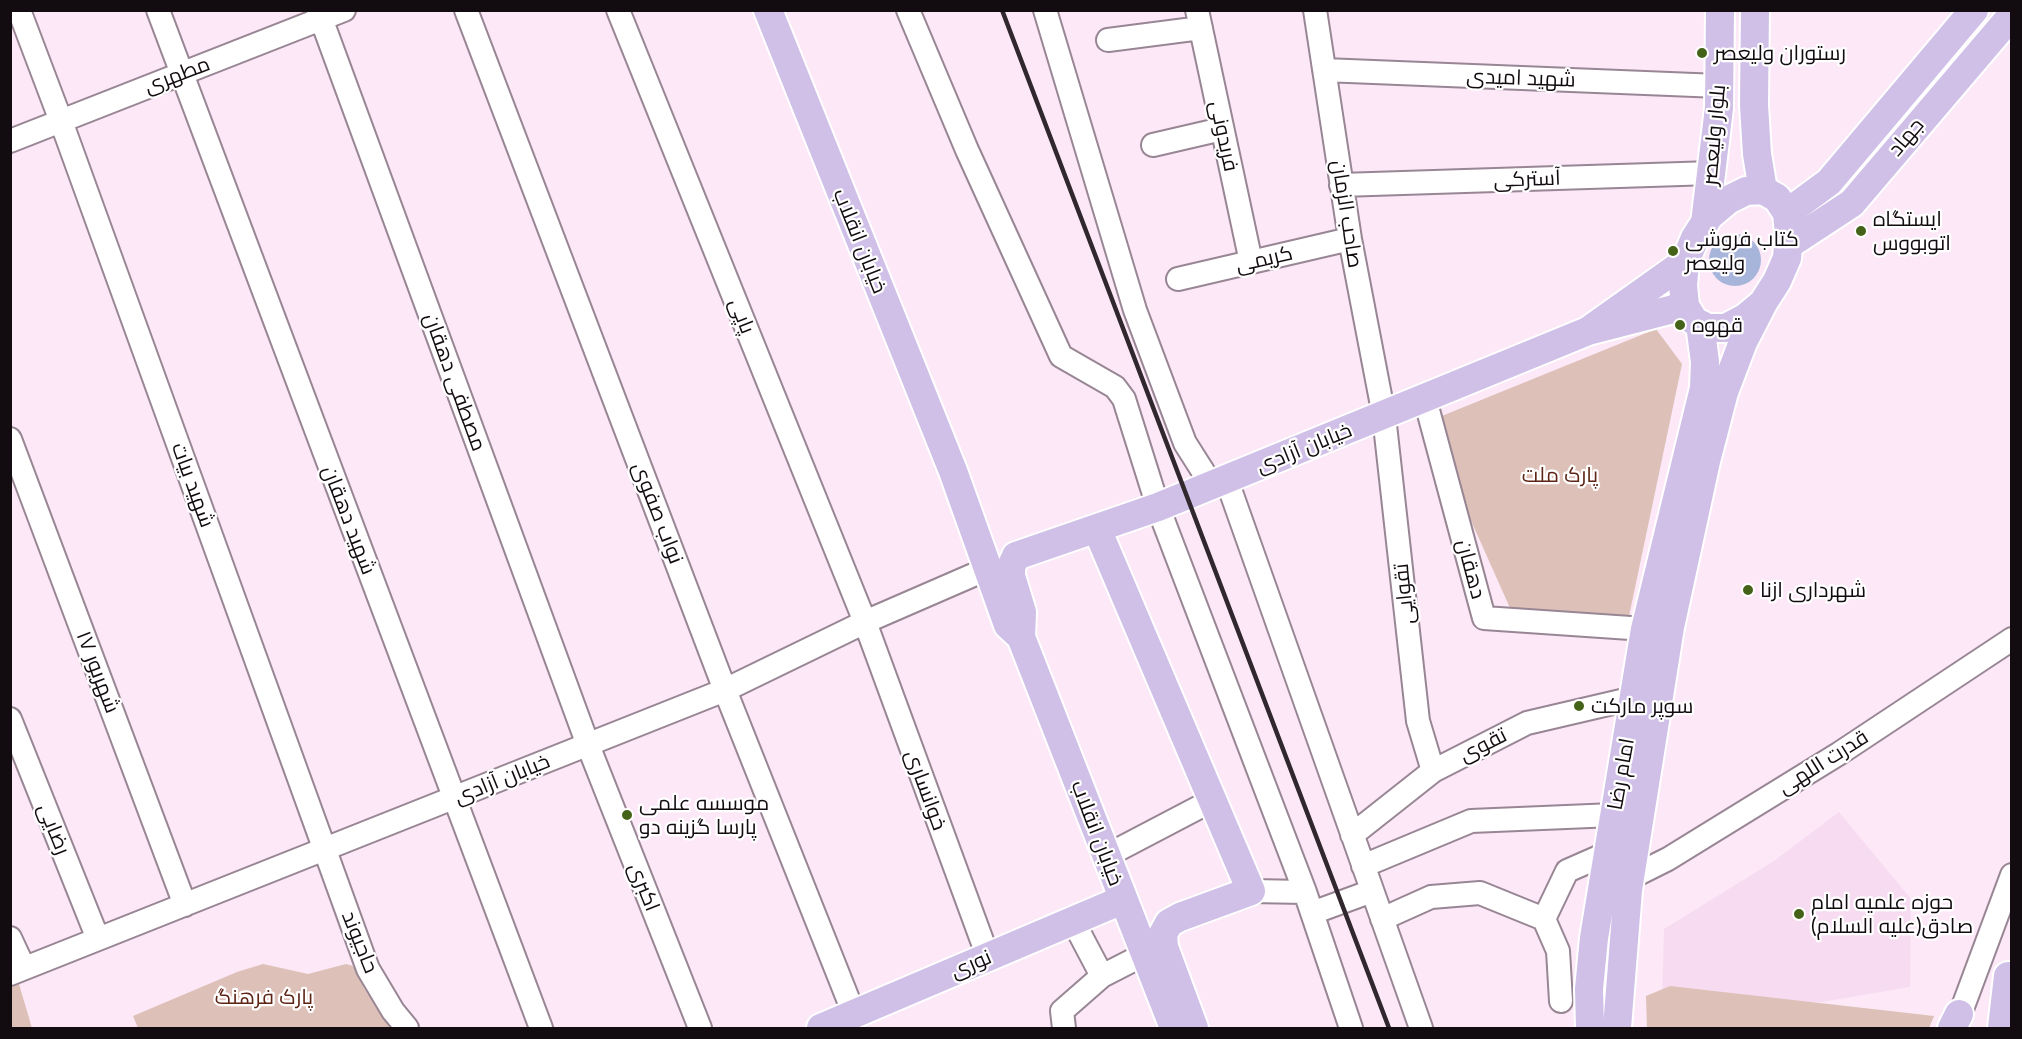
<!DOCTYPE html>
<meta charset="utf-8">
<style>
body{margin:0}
#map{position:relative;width:2022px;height:1039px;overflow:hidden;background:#fce8f7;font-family:Lato,sans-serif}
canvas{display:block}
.frame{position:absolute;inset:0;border:12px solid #120b10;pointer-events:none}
</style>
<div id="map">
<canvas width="2022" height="1039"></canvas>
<div class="frame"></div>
</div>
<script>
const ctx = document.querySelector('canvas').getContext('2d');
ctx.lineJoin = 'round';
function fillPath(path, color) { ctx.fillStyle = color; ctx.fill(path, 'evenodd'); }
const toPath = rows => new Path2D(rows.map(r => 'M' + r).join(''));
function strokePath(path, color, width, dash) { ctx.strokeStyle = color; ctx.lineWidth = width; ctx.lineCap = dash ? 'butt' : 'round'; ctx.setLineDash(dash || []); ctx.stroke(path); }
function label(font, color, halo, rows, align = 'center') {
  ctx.font = font + ' Lato,Cairo,sans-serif'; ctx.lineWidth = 4.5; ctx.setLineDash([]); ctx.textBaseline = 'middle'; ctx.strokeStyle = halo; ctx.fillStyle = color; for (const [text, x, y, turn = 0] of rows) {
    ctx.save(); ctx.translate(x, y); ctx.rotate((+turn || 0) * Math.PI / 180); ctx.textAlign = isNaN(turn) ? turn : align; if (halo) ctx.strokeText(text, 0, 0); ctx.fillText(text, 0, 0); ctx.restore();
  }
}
const built = toPath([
 [1839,812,1911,899,1910,987,1822,1002,1662,1003,1664,929,1774,861]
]);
const green = toPath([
 [1656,329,1682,364,1628,621,1510,608,1427,422],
 [263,964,308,974,346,964,353,966,365,990,393,1028,138,1028,133,1016,237,972],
 [10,983,19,984,32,1028,11,1028],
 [1670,986,1934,1016,1929,1028,1647,1028,1646,996]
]);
const water = toPath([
 '1709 260a26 26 0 1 1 52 0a26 26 0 1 1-52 0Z'
]);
const minor = toPath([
 [19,10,61,121,368,969,393,1011,407,1028],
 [158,10,541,1028],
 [318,10,588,745,700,1028],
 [466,10,725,690,854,1014],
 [618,10,865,622,988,957],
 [908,10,967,150,1061,356,1115,387,1124,399,1158,507,1305,892],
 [1045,10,1135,310,1185,443,1211,484],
 [1197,10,1251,262],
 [1315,10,1350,239,1384,416,1418,721,1433,771],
 [1108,40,1201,28],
 [1324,70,1719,86],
 [10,141,344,10],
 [1153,145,1222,129],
 [1341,185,1712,173],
 [1178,279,1350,239],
 [1425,399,1484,618,1645,629],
 [10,439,185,905],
 [1226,478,1421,1028],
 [10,719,98,939],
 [1352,835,1433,771,1527,723,1634,698],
 [1106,856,1211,801],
 [1363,866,1471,821,1614,815],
 [1630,878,1668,859,1840,753,2012,639],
 [1251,891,1305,892,1351,1028],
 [1312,913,1372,891],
 [1382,919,1431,897,1480,893,1544,919,1567,871,1608,853],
 [1544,919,1558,951,1561,1001],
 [1073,921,1102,976],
 [10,938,24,968],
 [10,974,725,690,865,622,987,569],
 [1064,1028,1062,1011,1102,976,1143,955],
 [1955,1028,2012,875]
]);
const major = toPath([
 [768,10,953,471,1008,625,1021,637],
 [1755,10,1754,105,1757,154,1763,190],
 [1763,190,1777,198,1787,213,1789,234,1787,258,1777,281,1763,303,1745,318,1726,328,1708,328,1694,321,1685,306,1683,285,1685,262,1695,238,1709,216,1728,200,1746,191,1763,190],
 [1787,213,1829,182,1974,10],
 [1705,223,1719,108,1720,10],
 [1788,245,1852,203,2012,15],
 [1685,306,1588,331,1685,262],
 [1097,529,1251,891,1180,917,1169,923,1163,934,1164,947,1194,1028],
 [1016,556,1158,507,1588,331],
 [1016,556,1011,567,1011,576,1022,612,1021,637,1174,1028],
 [821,1028,1122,900],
 [1590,1028,1589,989,1594,938,1645,629,1704,388,1705,362,1700,324],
 [1617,1028,1628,890,1670,627,1706,461,1724,392,1743,342,1763,303],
 [1952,1028,1959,1014],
 [2002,1028,2008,976]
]);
const rail = toPath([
 [1002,10,1389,1028]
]);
const markers = [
 [1702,53,6,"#446318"],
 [1861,231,6,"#446318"],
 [1673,251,6,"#446318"],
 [1680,325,6,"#446318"],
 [1748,590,6,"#446318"],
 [1579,706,6,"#446318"],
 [627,815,6,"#446318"],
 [1799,914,6,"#446318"]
];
const poiNames = [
 ["رستوران ولیعصر",1714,53],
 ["ایستگاه",1873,219],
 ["اتوبووس",1873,243],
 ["کتاب فروشی",1685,239],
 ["ولیعصر",1685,263],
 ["قهوه",1692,325],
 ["شهرداری ازنا",1760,590],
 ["سوپر مارکت",1591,706],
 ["موسسه علمی",639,803],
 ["پارسا گزینه دو",639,827],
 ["حوزه علمیه امام",1811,902],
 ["صادق(علیه السلام)",1811,926]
];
const streetNames = [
 ["مطهری",177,75,-21],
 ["شهید امیدی",1521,78,2],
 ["بلوار ولیعصر",1714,135,-85],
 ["فریدونی",1224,136,78],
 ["جهاد",1906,137,-50],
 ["آسترکی",1527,179,-2],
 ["صاحب الزمان",1347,214,81],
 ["خیابان انقلاب",860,241,68],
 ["کریمی",1264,259,-13],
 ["پاپی",742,316,68],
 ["مصطفی دهقان",455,382,70],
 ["خیابان آزادی",1304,448,-22],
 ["شهید بیات",193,485,70],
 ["نواب صفوی",658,513,69],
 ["شهید دهقان",349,520,69],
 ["دهقان",1471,569,75],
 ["تقوایی",1404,594,-96],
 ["۱۷ شهریور",98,672,69],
 ["تقوی",1483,745,-27],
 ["قدرت اللهی",1823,762,-32],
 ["امام رضا",1621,774,-80],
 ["خیابان آزادی",502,779,-22],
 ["خوانساری",926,790,70],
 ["رضایی",54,829,68],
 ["خیابان انقلاب",1097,833,69],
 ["اکبری",644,887,68],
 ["حاجیوند",360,942,68],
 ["نوری",971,964,-23]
];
const parkNames = [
 ["پارک ملت",1560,475],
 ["پارک فرهنگ",264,997]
];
fillPath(built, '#f7dcf1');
fillPath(green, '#ddc0b7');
fillPath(water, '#a8b5db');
strokePath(minor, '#988694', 26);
strokePath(major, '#fff', 32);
strokePath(minor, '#fff', 22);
strokePath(major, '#d0c0e8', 28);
strokePath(rail, '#30282e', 4.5);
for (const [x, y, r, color] of markers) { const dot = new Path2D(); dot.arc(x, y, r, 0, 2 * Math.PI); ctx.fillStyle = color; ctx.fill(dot); strokePath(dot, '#fff', 2); }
label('21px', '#120b10', '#fff', poiNames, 'left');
label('21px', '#120b10', '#fff', streetNames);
label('21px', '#5e2516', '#fff', parkNames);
</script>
